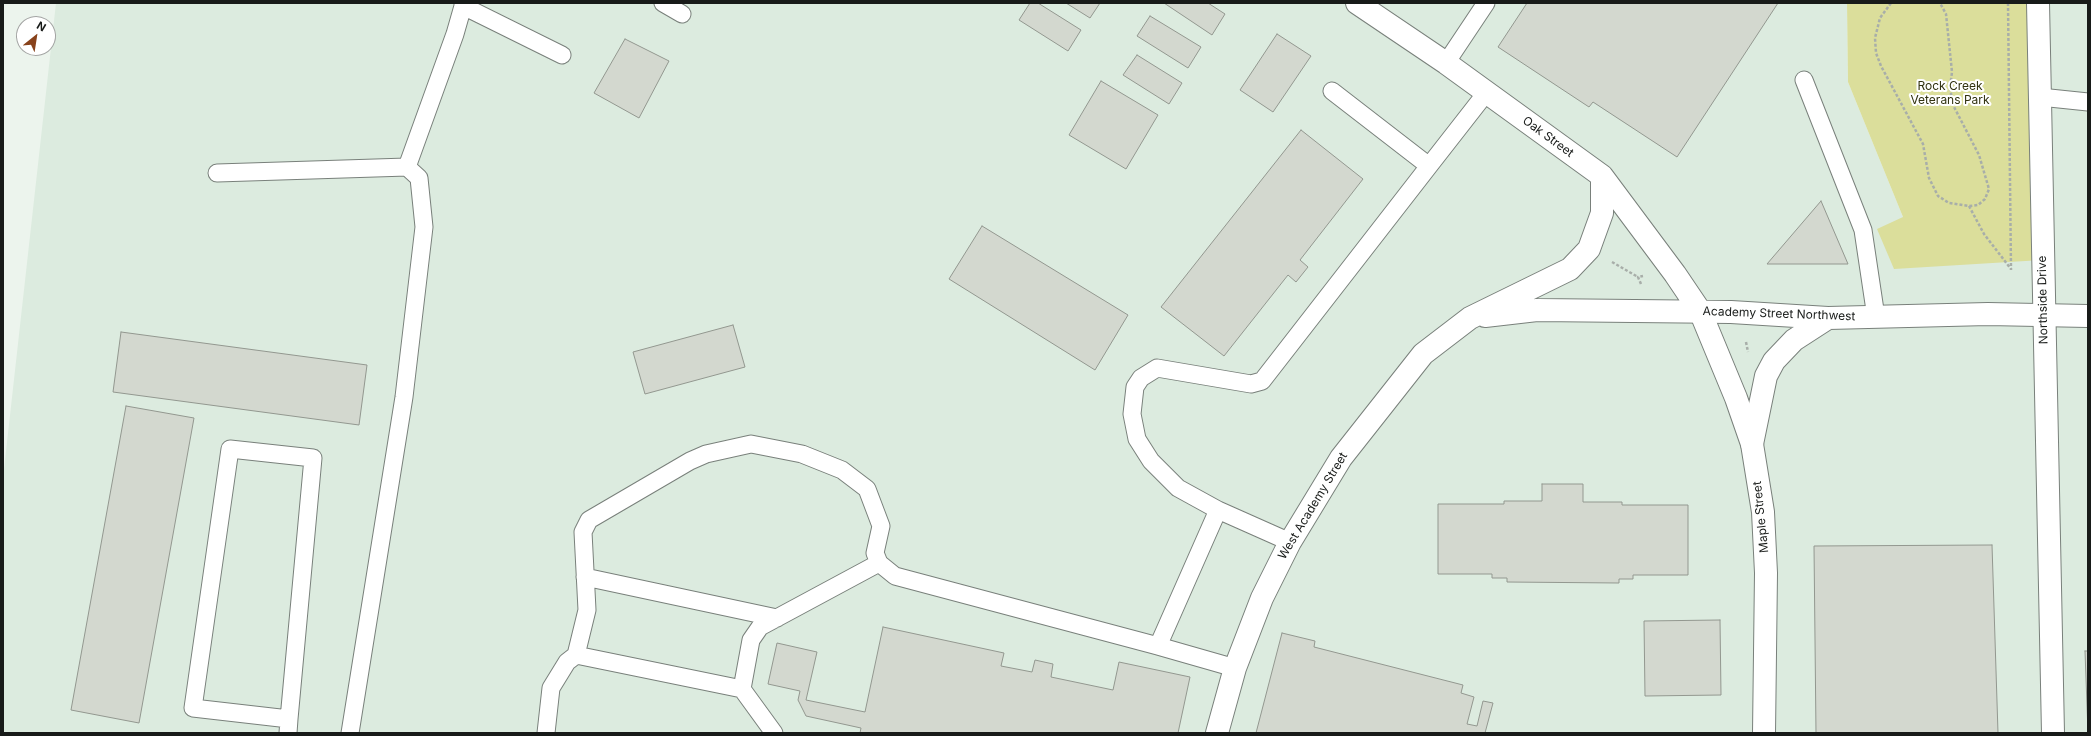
<!DOCTYPE html>
<style>
body{margin:0}
#map{position:relative;width:2091px;height:736px;overflow:hidden;background:#ecf4ed;font-family:Inter,sans-serif}
canvas{display:block}
.frame{position:absolute;inset:0;border:4px solid #181b19;pointer-events:none}
.north{position:absolute;left:16px;top:16px;width:40px;height:40px;box-sizing:border-box;background:#fff;border:1px solid #a3a4a3;border-radius:50%;rotate:30deg;font-size:11px;font-weight:700;line-height:16px;text-align:center;color:#181b19}
.north::after{content:'';display:block;margin:auto;width:14px;height:18px;background:#88421b;clip-path:polygon(50% 0,100% 100%,50% 72%,0 100%)}
</style>
<div id="map">
<canvas width="2091" height="736"></canvas>
<div class="frame"></div>
<div class="north">N</div>
</div>
<script>
const ctx = document.querySelector('canvas').getContext('2d');
ctx.lineJoin = 'round';
function fillPath(path, color) { ctx.fillStyle = color; ctx.fill(path, 'evenodd'); }
const toPath = rows => new Path2D(rows.map(r => 'M' + r).join(''));
function strokePath(path, color, width, dash) { ctx.strokeStyle = color; ctx.lineWidth = width; ctx.lineCap = dash ? 'butt' : 'round'; ctx.setLineDash(dash || []); ctx.stroke(path); }
function label(font, color, halo, rows, align = 'center') {
  ctx.font = font + ' Inter,sans-serif'; ctx.lineWidth = 4; ctx.setLineDash([]); ctx.textBaseline = 'middle'; ctx.strokeStyle = halo; ctx.fillStyle = color; for (const [text, x, y, turn = 0] of rows) {
    ctx.save(); ctx.translate(x, y); ctx.rotate((+turn || 0) * Math.PI / 180); ctx.textAlign = isNaN(turn) ? turn : align; if (halo) ctx.strokeText(text, 0, 0); ctx.fillText(text, 0, 0); ctx.restore();
  }
}
const built = toPath([
 [56,3,1847,3,1848,82,1903,217,1894,269,2038,3,2088,3,2088,733,3,733,3,478]
]);
const green = toPath([
 [1847,3,2038,3,2042,260,1894,269,1877,229,1903,217,1848,82]
]);
const building = toPath([
 [1030,3,1038,3,1081,30,1068,51,1019,20,1030,3],
 [1066,3,1100,3,1090,18,1066,3],
 [1164,3,1208,3,1225,14,1212,35,1164,3],
 [1527,3,1778,3,1677,157,1593,102,1589,107,1498,47,1527,3],
 [1150,16,1201,47,1188,68,1137,36,1150,16],
 [1277,34,1311,56,1273,112,1240,90,1277,34],
 [625,39,669,61,639,118,594,93,625,39],
 [1137,55,1182,83,1169,104,1123,75,1137,55],
 [1101,81,1158,115,1126,169,1069,135,1101,81],
 [1301,130,1363,179,1300,260,1308,267,1296,282,1288,275,1224,356,1161,307,1301,130],
 [1821,201,1848,264,1767,264,1821,201],
 [982,226,1128,315,1095,370,949,279,982,226],
 [733,325,745,367,645,394,633,352,733,325],
 [121,332,367,365,359,425,113,392,121,332],
 [126,406,194,418,139,723,71,710,126,406],
 [1542,484,1583,484,1583,502,1622,502,1622,505,1688,505,1688,575,1633,575,1633,579,1619,579,1619,583,1507,582,1507,578,1492,578,1492,574,1438,574,1438,504,1504,504,1504,501,1542,501,1542,484],
 [1992,545,1998,733,1816,733,1814,546,1992,545],
 [1720,620,1721,695,1645,696,1644,621,1720,620],
 [883,627,1004,653,1001,666,1032,672,1035,660,1053,664,1051,677,1113,690,1119,662,1190,677,1178,733,860,733,861,728,806,716,798,700,800,691,768,684,777,643,817,652,806,700,865,712,883,627],
 [1282,633,1315,641,1314,647,1463,685,1461,693,1474,697,1467,724,1477,726,1483,701,1493,703,1485,733,1256,733,1282,633],
 [2085,651,2088,651,2088,733,2085,651]
]);
const path = toPath([
 [1891,3,1880,18,1875,38,1876,53,1881,66,1923,144,1929,178,1938,196,1949,203,1969,206,1978,205,1985,199,1989,189,1979,155,1953,105,1950,88,1952,72,1946,14,1940,3],
 [2008,3,2011,270],
 [1969,206,1984,234,2011,269],
 [1612,262,1638,277],
 [1641,284,1638,277,1643,276],
 [1746,342,1748,352]
]);
const service = toPath([
 [463,3,463,6,562,55],
 [663,3,682,14],
 [1446,63,1486,3],
 [1804,80,1863,230,1876,317],
 [2040,97,2088,102],
 [1429,166,1486,93],
 [407,167,455,34,463,6],
 [217,173,407,167,419,178,424,227,404,397,350,733],
 [1218,510,1290,542],
 [585,577,777,618],
 [1158,646,1235,668],
 [576,655,742,689,751,640,760,627,879,563],
 [742,689,774,733],
 [288,733,289,719,313,458,230,449,193,708,289,719],
 [546,733,551,688,567,662,576,655,587,610,583,532,589,520,690,461,706,454,751,444,802,454,842,470,867,489,881,526,875,553,879,563,895,576,1158,646,1218,510,1178,488,1151,461,1137,439,1132,414,1135,387,1141,378,1157,368,1251,384,1262,381,1429,166,1332,91]
]);
const minor = toPath([
 [2038,3,2053,733],
 [1700,311,1736,398,1752,444,1763,512,1766,573,1764,733]
]);
const tertiary = toPath([
 [1357,3,1446,63,1602,176,1675,274,1700,311],
 [1485,316,1537,310,1731,312,1828,318,1988,314,2088,316],
 [1752,444,1766,376,1774,361,1794,340,1828,318],
 [1217,733,1235,668,1262,598,1290,542,1341,458,1423,354,1470,318,1570,269,1589,249,1602,213,1602,176]
]);
const parkNames = [
 ["Rock Creek",1950,86],
 ["Veterans Park",1950,100]
];
const streetNames = [
 ["Oak Street",1548,137,36],
 ["Northside Drive",2043,300,-91],
 ["Academy Street Northwest",1779,314,2],
 ["West Academy Street",1313,506,-59],
 ["Maple Street",1761,517,-96]
];
fillPath(built, '#dcebdf');
fillPath(green, '#dbde9b');
fillPath(building, '#d3d8cf');
strokePath(building, '#939890', 1);
strokePath(service, '#79807b', 19);
strokePath(minor, '#79807b', 24);
strokePath(tertiary, '#79807b', 24);
strokePath(path, '#a8aea9', 2.5, [3, 2]);
strokePath(service, '#fff', 17);
strokePath(minor, '#fff', 22);
strokePath(tertiary, '#fff', 22);
label('12px', '#313210', '#fff', parkNames);
label('12px', '#181b19', '#fff', streetNames);
</script>
